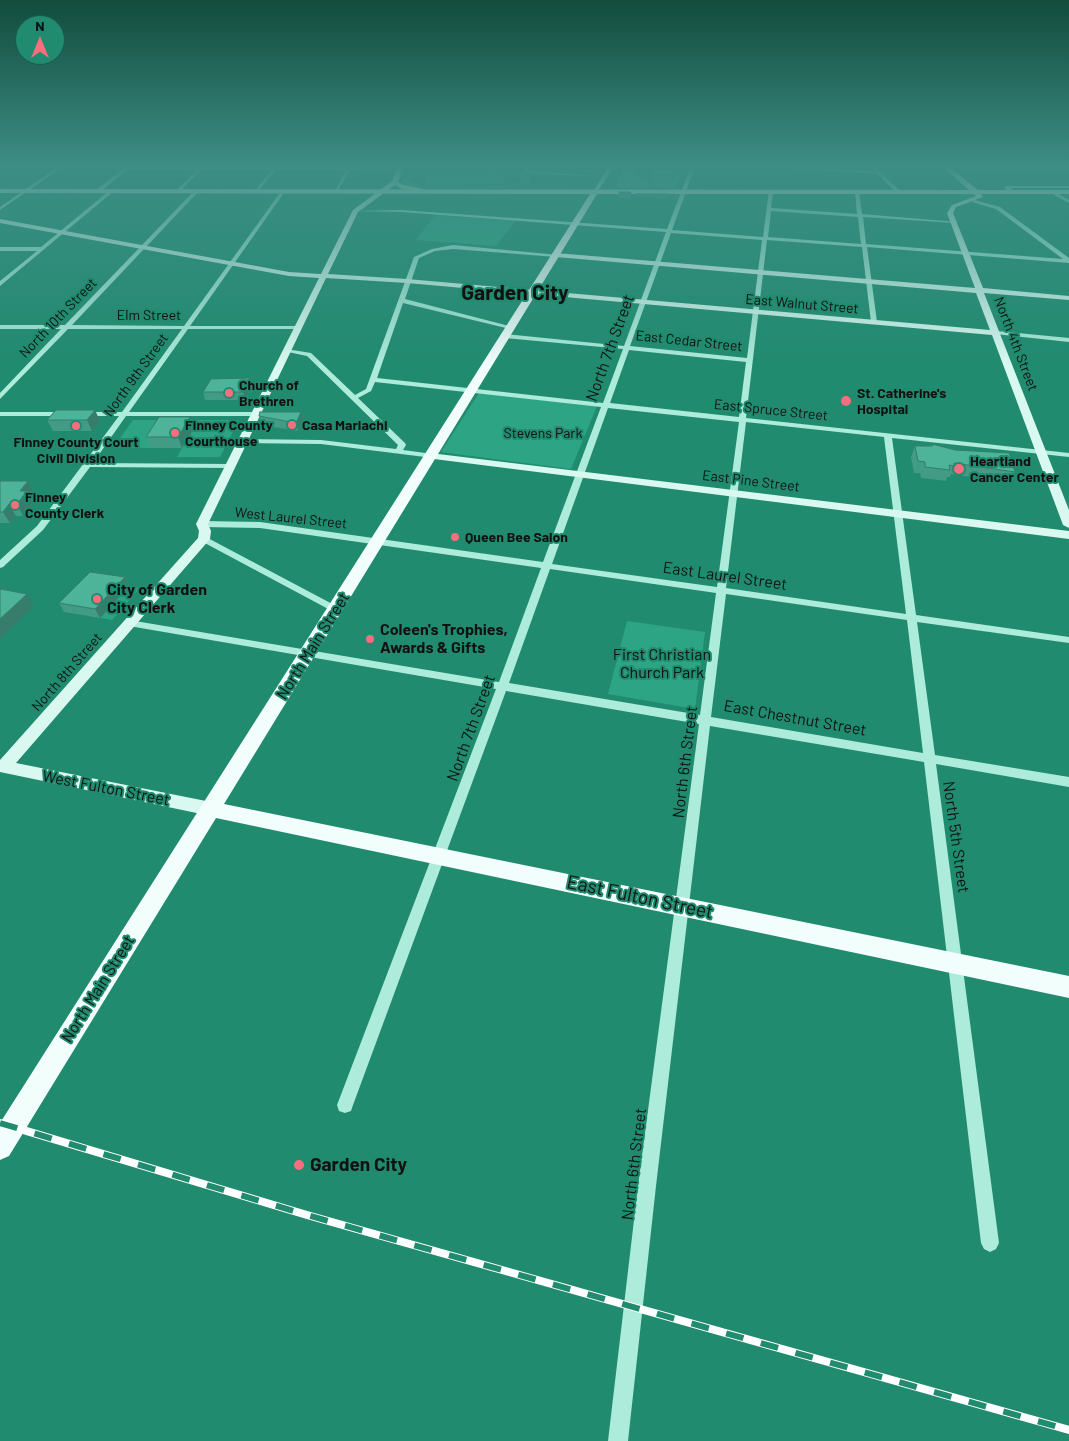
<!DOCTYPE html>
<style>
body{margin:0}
#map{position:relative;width:1069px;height:1441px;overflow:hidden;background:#218b6f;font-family:Barlow,sans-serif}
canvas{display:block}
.north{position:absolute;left:15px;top:15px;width:50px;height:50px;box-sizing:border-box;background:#218b6f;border:1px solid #1b5a49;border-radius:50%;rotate:0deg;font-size:14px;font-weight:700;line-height:20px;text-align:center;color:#111}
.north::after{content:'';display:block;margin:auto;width:18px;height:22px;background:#f86e7e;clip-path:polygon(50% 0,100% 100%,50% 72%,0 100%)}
</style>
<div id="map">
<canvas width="1069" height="1441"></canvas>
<div class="north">N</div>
</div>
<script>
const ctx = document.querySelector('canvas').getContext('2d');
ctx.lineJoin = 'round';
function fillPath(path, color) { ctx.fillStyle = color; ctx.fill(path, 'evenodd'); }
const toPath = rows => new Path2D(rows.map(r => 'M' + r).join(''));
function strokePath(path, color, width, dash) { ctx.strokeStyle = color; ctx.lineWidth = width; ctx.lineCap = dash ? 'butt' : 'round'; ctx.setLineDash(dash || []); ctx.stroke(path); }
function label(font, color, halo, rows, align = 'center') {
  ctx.font = font + ' Barlow,sans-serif'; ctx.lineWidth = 4; ctx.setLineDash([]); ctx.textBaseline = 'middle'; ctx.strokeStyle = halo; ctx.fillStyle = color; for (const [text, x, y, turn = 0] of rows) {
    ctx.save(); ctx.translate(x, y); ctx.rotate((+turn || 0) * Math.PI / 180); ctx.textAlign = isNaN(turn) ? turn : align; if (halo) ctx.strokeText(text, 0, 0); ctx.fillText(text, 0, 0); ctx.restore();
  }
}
const green = toPath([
 [469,164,497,166,498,169,516,170,515,172,559,175,527,175,531,180,527,184,502,188,421,188,409,186,402,181,412,174,406,172,485,172,485,170,465,169],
 [430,174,507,174,518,176,523,179,516,184,503,186,425,186,410,181,416,176],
 [676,171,683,172,675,189,635,185,641,182,670,184],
 [427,175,503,175,503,184,424,185],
 [435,215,516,221,496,246,416,240],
 [479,393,597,406,571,469,441,452],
 [133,420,239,420,220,457,177,457,193,428,150,448,113,448],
 [129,586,140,588,112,620,100,618],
 [627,621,705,632,695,709,608,694]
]);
const street = toPath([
 [62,164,67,164,0,210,0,207,62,164],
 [129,164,134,164,130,168,199,168,202,166,204,168,274,168,276,164,280,165,278,168,347,168,349,164,353,164,351,168,402,169,350,170,337,192,335,191,346,170,276,170,257,192,255,191,272,170,201,170,179,192,177,190,197,170,127,170,100,192,96,192,96,190,129,164],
 [529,164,533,164,529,170,531,171,606,177,530,173,524,170,529,164],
 [692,164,696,164,672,230,763,237,769,190,773,191,771,208,857,214,855,192,857,191,859,192,862,214,957,222,955,223,863,217,866,244,1063,259,996,209,972,202,974,200,1000,207,1069,258,1069,263,867,247,877,322,874,324,871,322,862,247,767,240,746,418,1069,453,1069,457,892,438,916,615,1069,637,1069,643,917,622,935,755,1069,777,1069,787,936,764,999,1243,996,1249,990,1252,984,1249,981,1243,924,762,710,726,656,1186,628,1441,608,1441,638,1186,699,724,506,691,353,1105,351,1111,345,1113,339,1111,337,1105,496,689,129,626,124,623,129,620,499,682,541,568,260,528,202,527,198,524,202,521,260,522,543,562,601,407,375,382,371,391,358,398,405,443,406,445,403,450,433,454,433,458,321,444,242,443,238,441,242,439,321,440,396,449,398,445,307,356,283,351,286,349,311,353,355,395,366,389,414,257,432,249,453,245,559,255,556,257,453,249,435,251,419,258,405,299,513,327,510,329,403,303,377,378,603,403,623,349,505,338,502,336,505,334,624,346,666,232,401,212,353,211,401,210,667,229,692,164],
 [771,211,858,217,861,244,768,237,771,211],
 [671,233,762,240,747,358,630,346,671,233],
 [629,350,746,362,739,417,610,403,629,350],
 [608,408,739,422,717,587,552,564,608,408],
 [746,422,884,437,906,614,726,588,746,422],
 [550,569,716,593,700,715,509,683,550,569],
 [726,594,907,620,923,753,711,717,726,594],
 [730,164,875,171,867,164,872,164,901,192,897,193,877,174,730,164],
 [947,167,1069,167,1069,169,946,169,947,167],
 [1006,186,1069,186,1069,188,1011,188,1015,192,1013,193,1004,188,1006,186],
 [110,190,114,191,0,286,0,281,37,251,0,251,0,247,41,247,110,190],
 [195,190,199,191,72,325,184,326,282,190,286,190,190,326,298,326,301,328,300,329,188,329,129,412,255,412,259,414,258,416,126,416,93,463,230,464,234,466,230,468,90,467,43,530,3,567,0,568,0,560,37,526,119,416,82,416,78,414,79,412,122,412,182,329,68,329,0,399,0,393,61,329,0,329,0,325,65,325,195,190],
 [1053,191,1069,200,1069,203,1051,193,1053,191],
 [997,331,1069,338,1069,342,995,334,995,332,997,331],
 [0,412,66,412,70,414,66,416,0,416,0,412],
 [204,536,338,607,340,609,335,612,332,611,201,541,200,539,204,536]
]);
const secondary = toPath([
 [399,164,405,164,398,182,404,185,433,191,430,193,402,189,395,185,358,212,328,274,407,279,990,330,976,293,556,257,552,255,556,253,975,288,947,213,952,205,976,196,939,164,946,164,979,191,983,197,956,207,953,213,983,288,1069,296,1069,300,984,293,1069,510,1069,528,1063,525,992,335,407,283,326,278,208,524,211,531,210,539,16,763,211,802,217,804,219,809,217,814,211,816,0,772,0,760,198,538,199,531,196,524,319,278,289,276,0,223,0,219,289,272,321,274,353,210,392,181,399,164],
 [610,164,616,164,597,192,593,192,610,164],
 [430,453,1069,531,1069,539,426,458,425,456,430,453]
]);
const primary = toPath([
 [0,189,1069,190,1069,194,597,194,224,804,1069,976,1069,998,216,818,9,1156,0,1160,0,1123,590,194,0,193,0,189]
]);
const rail = toPath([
 [0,1123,307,1215,1069,1430]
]);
const wall = toPath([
 [677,164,676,171,671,184,652,183,652,175],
 [634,174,649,180,648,188,617,188,618,180],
 [619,192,631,194,630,198,620,198],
 [637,194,669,194,669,198,637,196],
 [252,386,245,400,205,400,203,392],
 [56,410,100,421,92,431,53,431,47,420],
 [259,416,303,420,298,431,262,425],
 [194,428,182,448,150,448,146,437],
 [932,444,1015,472,1010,483,951,474,950,477,947,477,946,481,921,478,920,473,914,473,911,457,915,446,931,446],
 [0,481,34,492,30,497,33,503,23,516,16,516,10,523,0,523],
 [125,577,129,586,100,618,64,612,59,603]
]);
const shadedWall = toPath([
 [677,164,676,171,671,184,671,176],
 [250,378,252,386,245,400,243,392],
 [95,410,100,421,92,431,87,420],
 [301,412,303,420,298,431,296,423],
 [190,417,194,428,182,448,178,437],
 [28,481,34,492,30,497,33,503,23,516,17,504,20,491],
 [9,504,16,516,10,523,3,512],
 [125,577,129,586,100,618,95,609],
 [27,594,34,606,0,639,0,619]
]);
const building = toPath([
 [658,164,677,164,671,176,652,175,658,164],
 [625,166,634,167,633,174,649,180,618,180,625,166],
 [619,192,630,192,631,194,620,194,619,192],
 [637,194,669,194,669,196,637,194],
 [250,378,243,392,203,392,211,379,250,378],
 [56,410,95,410,87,420,47,420,56,410],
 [260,412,301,412,296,423,259,416,260,412],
 [159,417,190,417,178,437,146,437,159,417],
 [932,444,955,450,1009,453,1015,472,954,463,955,466,949,465,950,470,925,467,925,462,918,461,915,446,933,446,932,444],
 [0,481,28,481,20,491,27,491,17,504,9,504,3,512,0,512,0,481],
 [90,572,125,577,95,609,59,603,90,572],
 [0,589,27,594,0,619,0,589]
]);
const markers = [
 [229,393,5,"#f86e7e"],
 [846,401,6,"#f86e7e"],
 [292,425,5,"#f86e7e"],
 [76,426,5,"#f86e7e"],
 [175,433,5,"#f86e7e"],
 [959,469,6,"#f86e7e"],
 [15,505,5,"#f86e7e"],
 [455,537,5,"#f86e7e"],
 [97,599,5,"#f86e7e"],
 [370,639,5,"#f86e7e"],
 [299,1165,6,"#f86e7e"]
];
const farStreetnames = [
 ["East Walnut Street",802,304,5],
 ["Elm Street",149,315],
 ["North 10th Street",58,318,-46],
 ["East Cedar Street",689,341,6],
 ["North 4th Street",1016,344,69],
 ["North 9th Street",136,375,-54],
 ["East Spruce Street",771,410,6],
 ["East Pine Street",751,481,7],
 ["West Laurel Street",291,518,6],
 ["North 8th Street",67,672,-49]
];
const farPoinames = [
 ["Church of",239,385],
 ["Brethren",239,401],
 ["St. Catherine's",857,393],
 ["Hospital",857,409],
 ["Finney County",185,425],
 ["Courthouse",185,441],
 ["Casa Mariachi",302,425],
 ["Finney County Court",76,442,"center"],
 ["Civil Division",76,458,"center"],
 ["Heartland",970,461],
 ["Cancer Center",970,477],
 ["Finney",25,497],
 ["County Clerk",25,513],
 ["Queen Bee Salon",465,537]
];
const farParknames = [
 ["Stevens Park",543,433]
];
const streetNames = [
 ["North 7th Street",610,348,-70],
 ["East Laurel Street",725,576,8],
 ["North Main Street",313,646,-58],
 ["East Chestnut Street",795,718,10],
 ["North 7th Street",471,728,-70],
 ["North 6th Street",685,762,-83],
 ["West Fulton Street",106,788,11],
 ["North 5th Street",956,837,82],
 ["North Main Street",98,989,-58],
 ["North 6th Street",634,1164,-83]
];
const poiNames = [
 ["City of Garden",107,590],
 ["City Clerk",107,608],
 ["Coleen's Trophies,",380,630],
 ["Awards & Gifts",380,648]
];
const parkNames = [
 ["First Christian",662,655],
 ["Church Park",662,673]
];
const nearStreetnames = [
 ["East Fulton Street",640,897,12]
];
const nearPoinames = [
 ["Garden City",310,1165]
];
const farTownnames = [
 ["Garden City",515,293]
];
fillPath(green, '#2da584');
fillPath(street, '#adebda');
fillPath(secondary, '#d9f9f0');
fillPath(primary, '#f2fefc');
strokePath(rail, '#fff', 8);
strokePath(rail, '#218b6f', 6, [18]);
fillPath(wall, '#429b84');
fillPath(shadedWall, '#367e6b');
fillPath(building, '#4db499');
strokePath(building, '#367e6b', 1);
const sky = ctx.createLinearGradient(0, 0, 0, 366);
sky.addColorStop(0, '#124c3d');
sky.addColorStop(0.45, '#3d8d85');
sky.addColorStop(1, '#3d8d8500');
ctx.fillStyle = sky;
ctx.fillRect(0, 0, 1069, 366);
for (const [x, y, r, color] of markers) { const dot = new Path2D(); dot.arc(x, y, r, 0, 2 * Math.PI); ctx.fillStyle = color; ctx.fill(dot); strokePath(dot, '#218b6f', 2); }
label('14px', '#111', '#218b6f', farStreetnames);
label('bold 14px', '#111', '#218b6f', farPoinames, 'left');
label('14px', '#111', '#218b6f', farParknames);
label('16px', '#111', '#218b6f', streetNames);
label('bold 16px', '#111', '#218b6f', poiNames, 'left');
label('16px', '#111', '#218b6f', parkNames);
label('19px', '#111', '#218b6f', nearStreetnames);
label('bold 19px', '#111', '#218b6f', nearPoinames, 'left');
label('bold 21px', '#111', '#218b6f', farTownnames);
</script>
